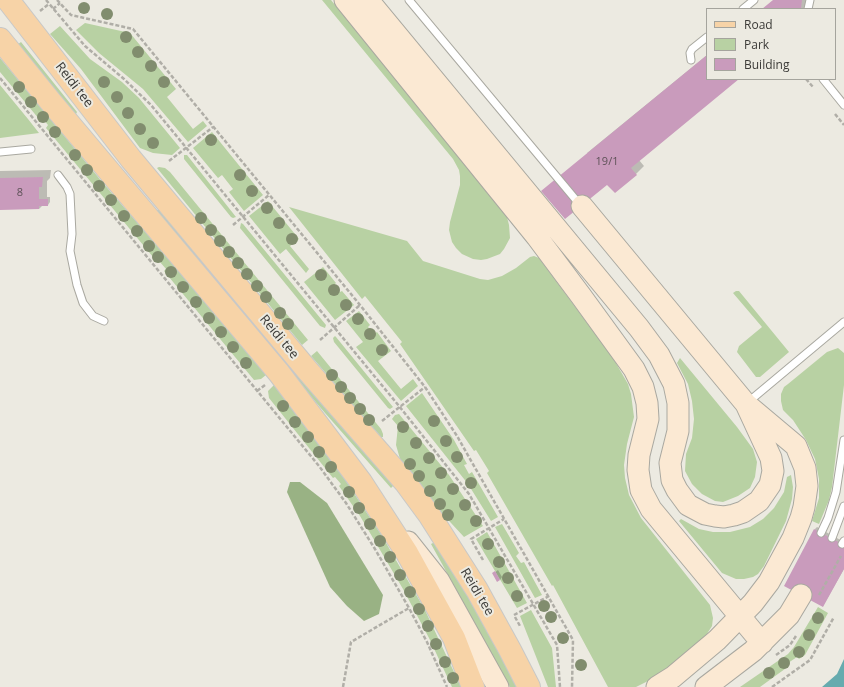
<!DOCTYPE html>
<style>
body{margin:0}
#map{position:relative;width:844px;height:687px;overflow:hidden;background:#eceae1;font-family:"Open Sans",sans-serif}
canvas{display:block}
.legend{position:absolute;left:706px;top:8px;width:130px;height:72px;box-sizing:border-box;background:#eceae1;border:1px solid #a5a49d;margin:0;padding:5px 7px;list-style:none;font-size:12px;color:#3b3a37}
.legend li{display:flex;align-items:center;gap:8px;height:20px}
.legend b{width:20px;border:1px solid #a5a49d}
</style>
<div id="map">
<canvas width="844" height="687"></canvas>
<ul class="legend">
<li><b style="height:5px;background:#f7d3a7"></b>Road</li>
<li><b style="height:11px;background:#b8d1a3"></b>Park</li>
<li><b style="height:11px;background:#c99bbc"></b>Building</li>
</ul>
</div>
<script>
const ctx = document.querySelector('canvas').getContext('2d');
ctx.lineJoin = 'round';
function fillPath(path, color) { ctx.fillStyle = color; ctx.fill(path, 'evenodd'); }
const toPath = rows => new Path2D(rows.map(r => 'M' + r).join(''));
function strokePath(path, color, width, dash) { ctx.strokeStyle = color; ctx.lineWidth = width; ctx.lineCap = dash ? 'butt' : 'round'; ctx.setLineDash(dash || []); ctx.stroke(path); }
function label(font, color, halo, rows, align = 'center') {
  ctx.font = font + ' "Open Sans",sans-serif'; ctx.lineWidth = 4; ctx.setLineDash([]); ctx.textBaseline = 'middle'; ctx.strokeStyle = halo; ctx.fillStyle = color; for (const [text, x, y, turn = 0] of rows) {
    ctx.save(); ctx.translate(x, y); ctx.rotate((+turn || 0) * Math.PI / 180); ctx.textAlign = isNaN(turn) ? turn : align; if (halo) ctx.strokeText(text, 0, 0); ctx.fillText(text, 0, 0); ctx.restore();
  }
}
const green = toPath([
 [322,0,331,0,507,217,509,225,510,238,504,249,500,254,487,259,481,260,473,259,462,254,456,248,452,242,449,230,450,222,460,185,460,176,459,170,453,159],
 [85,23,130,33,176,89,167,97,193,129,203,121,207,126,188,142,143,89,99,53,76,30],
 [60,26,90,59,122,82,139,98,180,148,172,155,153,153,140,148,81,69,50,34],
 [21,42,77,112,75,116,17,45],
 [0,58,103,183,185,278,266,375,261,379,254,380,164,271,166,269,160,262,158,263,46,128,48,125,42,118,39,119,0,72],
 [0,85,28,119,39,133,0,138],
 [212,132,263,195,244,211,229,192,233,189,222,175,218,178,193,148],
 [184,155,187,155,236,217,233,218,231,217,184,159],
 [159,167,165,168,170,172,308,340,302,345,157,168],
 [268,201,299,239,290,246,309,269,306,273,286,249,280,254,249,216],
 [289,207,407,241,423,261,480,279,488,280,502,276,516,268,530,257,534,256,539,258,613,358,628,384,631,394,634,417,627,444,624,465,625,478,629,495,641,518,710,605,713,618,712,626,705,637,673,664,654,678,636,687,608,687,553,585,552,586,487,473,489,471,476,450,474,451,400,344,402,342,365,296,362,299],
 [159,209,285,358,281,361,155,212],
 [241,223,243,224,326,325,325,328,320,326,240,228],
 [323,267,336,283,333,286,340,292,342,291,354,305,335,320,304,282],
 [736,291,739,291,789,352,760,377,756,377,737,352,739,346,762,327,733,293],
 [359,311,370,325,368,327,374,334,377,332,391,351,378,361,401,389,413,379,418,386,401,401,356,347,363,342,346,321],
 [335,336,336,337,393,407,390,409,388,408,334,342,333,338],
 [838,348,844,353,844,385,832,487,829,500,819,524,812,521,819,498,819,479,815,459,806,440,793,420,783,410,781,401,781,394,784,387,788,384,827,352],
 [317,351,381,429,383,434,383,437,381,437,311,356],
 [680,358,737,427,753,449,757,462,755,477,750,488,738,496,723,502,715,501,702,494,692,484,685,471,686,454,692,438,694,419,692,401,688,384,677,363],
 [294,369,394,485,391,488,325,413,291,373],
 [274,385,344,478,382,536,425,610,461,687,452,687,429,638,403,589,360,516,339,486,341,484,335,477,333,478,269,398,268,391],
 [422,393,454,440,467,464,464,465,469,474,472,472,498,517,491,521,468,484,406,406],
 [399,414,449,475,483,526,464,537,439,510,400,459,396,445,398,426,392,419,395,415],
 [791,475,793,487,792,499,786,521,764,566,758,574,753,577,744,579,736,579,722,573,679,521,681,519,699,529,713,532,730,532,750,527,763,519,774,508,784,492,787,477],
 [502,524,519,553,516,556,521,563,524,562,542,595,535,598,495,527],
 [487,532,527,603,517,608,476,539],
 [435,542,469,596,518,687,510,687,431,544],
 [818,607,828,613,805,655,799,659,797,657,788,663,789,666,760,687,740,687,788,654,794,647],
 [531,610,552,648,556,687,548,687,520,616]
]);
const forest = toPath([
 [290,482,300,482,327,503,383,595,379,614,364,621,347,606,330,587,287,492]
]);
const water = toPath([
 [844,659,844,687,822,687,837,674]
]);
const shadow = toPath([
 [774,0,806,0,804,9,763,9],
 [707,55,707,79,737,79,639,160,644,166,636,174,608,183,587,153],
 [51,170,50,178,47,181,47,197,50,197,50,202,48,205,43,205,39,209,0,209,0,171],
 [817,527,844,542,844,569,823,606,815,529],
 [498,570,502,577,500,580,493,574]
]);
const building = toPath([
 [773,0,802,0,801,9,762,9],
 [707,55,707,79,739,79,631,168,637,175,615,193,607,185,565,219,541,191],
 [43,177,42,187,39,187,39,199,48,199,48,206,39,206,39,209,0,210,0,178],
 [814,529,844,545,844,569,823,607,784,586],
 [495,571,500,580,497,582,492,573]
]);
const path = toPath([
 [46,0,85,46,124,79,151,105,399,406,469,494,557,645,560,687],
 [57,0,71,15,133,29,360,305,425,387,457,436,573,640,572,687],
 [53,9,60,3],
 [40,11,49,4],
 [0,78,319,466,346,503,375,549,409,608,427,642,447,687],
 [806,79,813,87],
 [835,114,844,125],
 [169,161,213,127],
 [233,225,269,195],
 [320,340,360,305],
 [257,391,265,385],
 [382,421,425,387],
 [483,560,471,539,504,519],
 [819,595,841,556],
 [514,615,549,596],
 [515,617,520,626],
 [776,655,790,645,796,636],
 [343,687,351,642,409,608],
 [772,687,810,660,834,617]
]);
const lane = toPath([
 [409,0,581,206],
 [743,9,754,0],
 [808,9,810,0],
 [691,60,690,53,692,49,707,37],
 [823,79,844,105],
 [0,152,31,149],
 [58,175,67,187,70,194,72,234,70,251,77,285,83,303,93,316,104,321],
 [747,403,844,322],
 [821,533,828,518,836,492,844,440],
 [832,538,844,506],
 [842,544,844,541]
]);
const secondary = toPath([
 [345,0,537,237,581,296,634,369,643,387,647,403,648,419,639,455,638,470,641,490,651,509,762,643],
 [368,0,639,328,659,355,674,384,678,403,678,431,670,463,672,480,677,490,688,505,705,514,715,516,724,517,734,515,743,512,759,501,770,485,773,471,771,458,746,404],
 [582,206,746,404,796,446,805,468,807,486,804,507,801,518,793,538,769,582,753,603,717,640,673,677,657,687],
 [408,542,439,581,498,687],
 [706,687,753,651,789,615,801,595]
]);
const primary = toPath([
 [8,0,131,159,308,371,405,482,430,516,477,590,510,650,529,687],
 [0,39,50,101,279,373,361,482,407,553,454,638,473,687]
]);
const trees = [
 [84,8],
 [107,14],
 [126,37],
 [138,52],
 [151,66],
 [104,82],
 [164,82],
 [19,87],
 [117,97],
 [31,102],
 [128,113],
 [43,117],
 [140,129],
 [55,132],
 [211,140],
 [153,143],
 [75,155],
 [87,170],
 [240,175],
 [99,186],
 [252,191],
 [111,200],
 [267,208],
 [124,216],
 [201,218],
 [279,223],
 [211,230],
 [137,231],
 [292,239],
 [220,241],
 [149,246],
 [229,252],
 [158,257],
 [238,263],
 [171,272],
 [247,274],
 [321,275],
 [257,286],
 [183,287],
 [334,290],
 [266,297],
 [196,302],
 [346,305],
 [280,313],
 [209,318],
 [358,319],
 [288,324],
 [221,332],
 [370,334],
 [233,347],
 [382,350],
 [246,363],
 [332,375],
 [341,387],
 [350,398],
 [283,406],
 [360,409],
 [369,420],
 [434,421],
 [295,422],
 [403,427],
 [308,437],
 [446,441],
 [416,443],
 [319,452],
 [457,457],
 [429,458],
 [410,464],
 [331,467],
 [441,473],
 [419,476],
 [471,483],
 [453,489],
 [430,491],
 [349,492],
 [440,504],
 [465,505],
 [359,508],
 [448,515],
 [476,521],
 [370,524],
 [380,541],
 [488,544],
 [390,557],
 [499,562],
 [400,575],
 [508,578],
 [410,592],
 [517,596],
 [544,606],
 [419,609],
 [551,617],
 [818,618],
 [428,626],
 [809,635],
 [563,638],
 [436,644],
 [799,652],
 [445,662],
 [784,663],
 [581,665],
 [769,673],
 [453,678]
];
const numberNames = [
 ["19/1",607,162],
 ["8",20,193]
];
const streetNames = [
 ["Reidi tee",74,85,52],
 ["Reidi tee",279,337,50],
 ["Reidi tee",477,592,59]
];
fillPath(green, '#b8d1a3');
fillPath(forest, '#99b284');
fillPath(water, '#66abae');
fillPath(shadow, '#0003');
fillPath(building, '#c99bbc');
strokePath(lane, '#a9a8a0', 9);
strokePath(secondary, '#a9a8a0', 23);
strokePath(primary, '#c8c8c7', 24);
strokePath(path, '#b0aea7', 2.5, [4, 2]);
strokePath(lane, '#fff', 7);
strokePath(secondary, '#fbe9d3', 21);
strokePath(primary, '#f7d3a7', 22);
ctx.fillStyle = '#818d6e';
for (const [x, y] of trees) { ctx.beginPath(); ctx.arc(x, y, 6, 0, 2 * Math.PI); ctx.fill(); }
label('11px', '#5e5258', null, numberNames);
label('13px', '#3b3a37', '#eceae1', streetNames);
</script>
